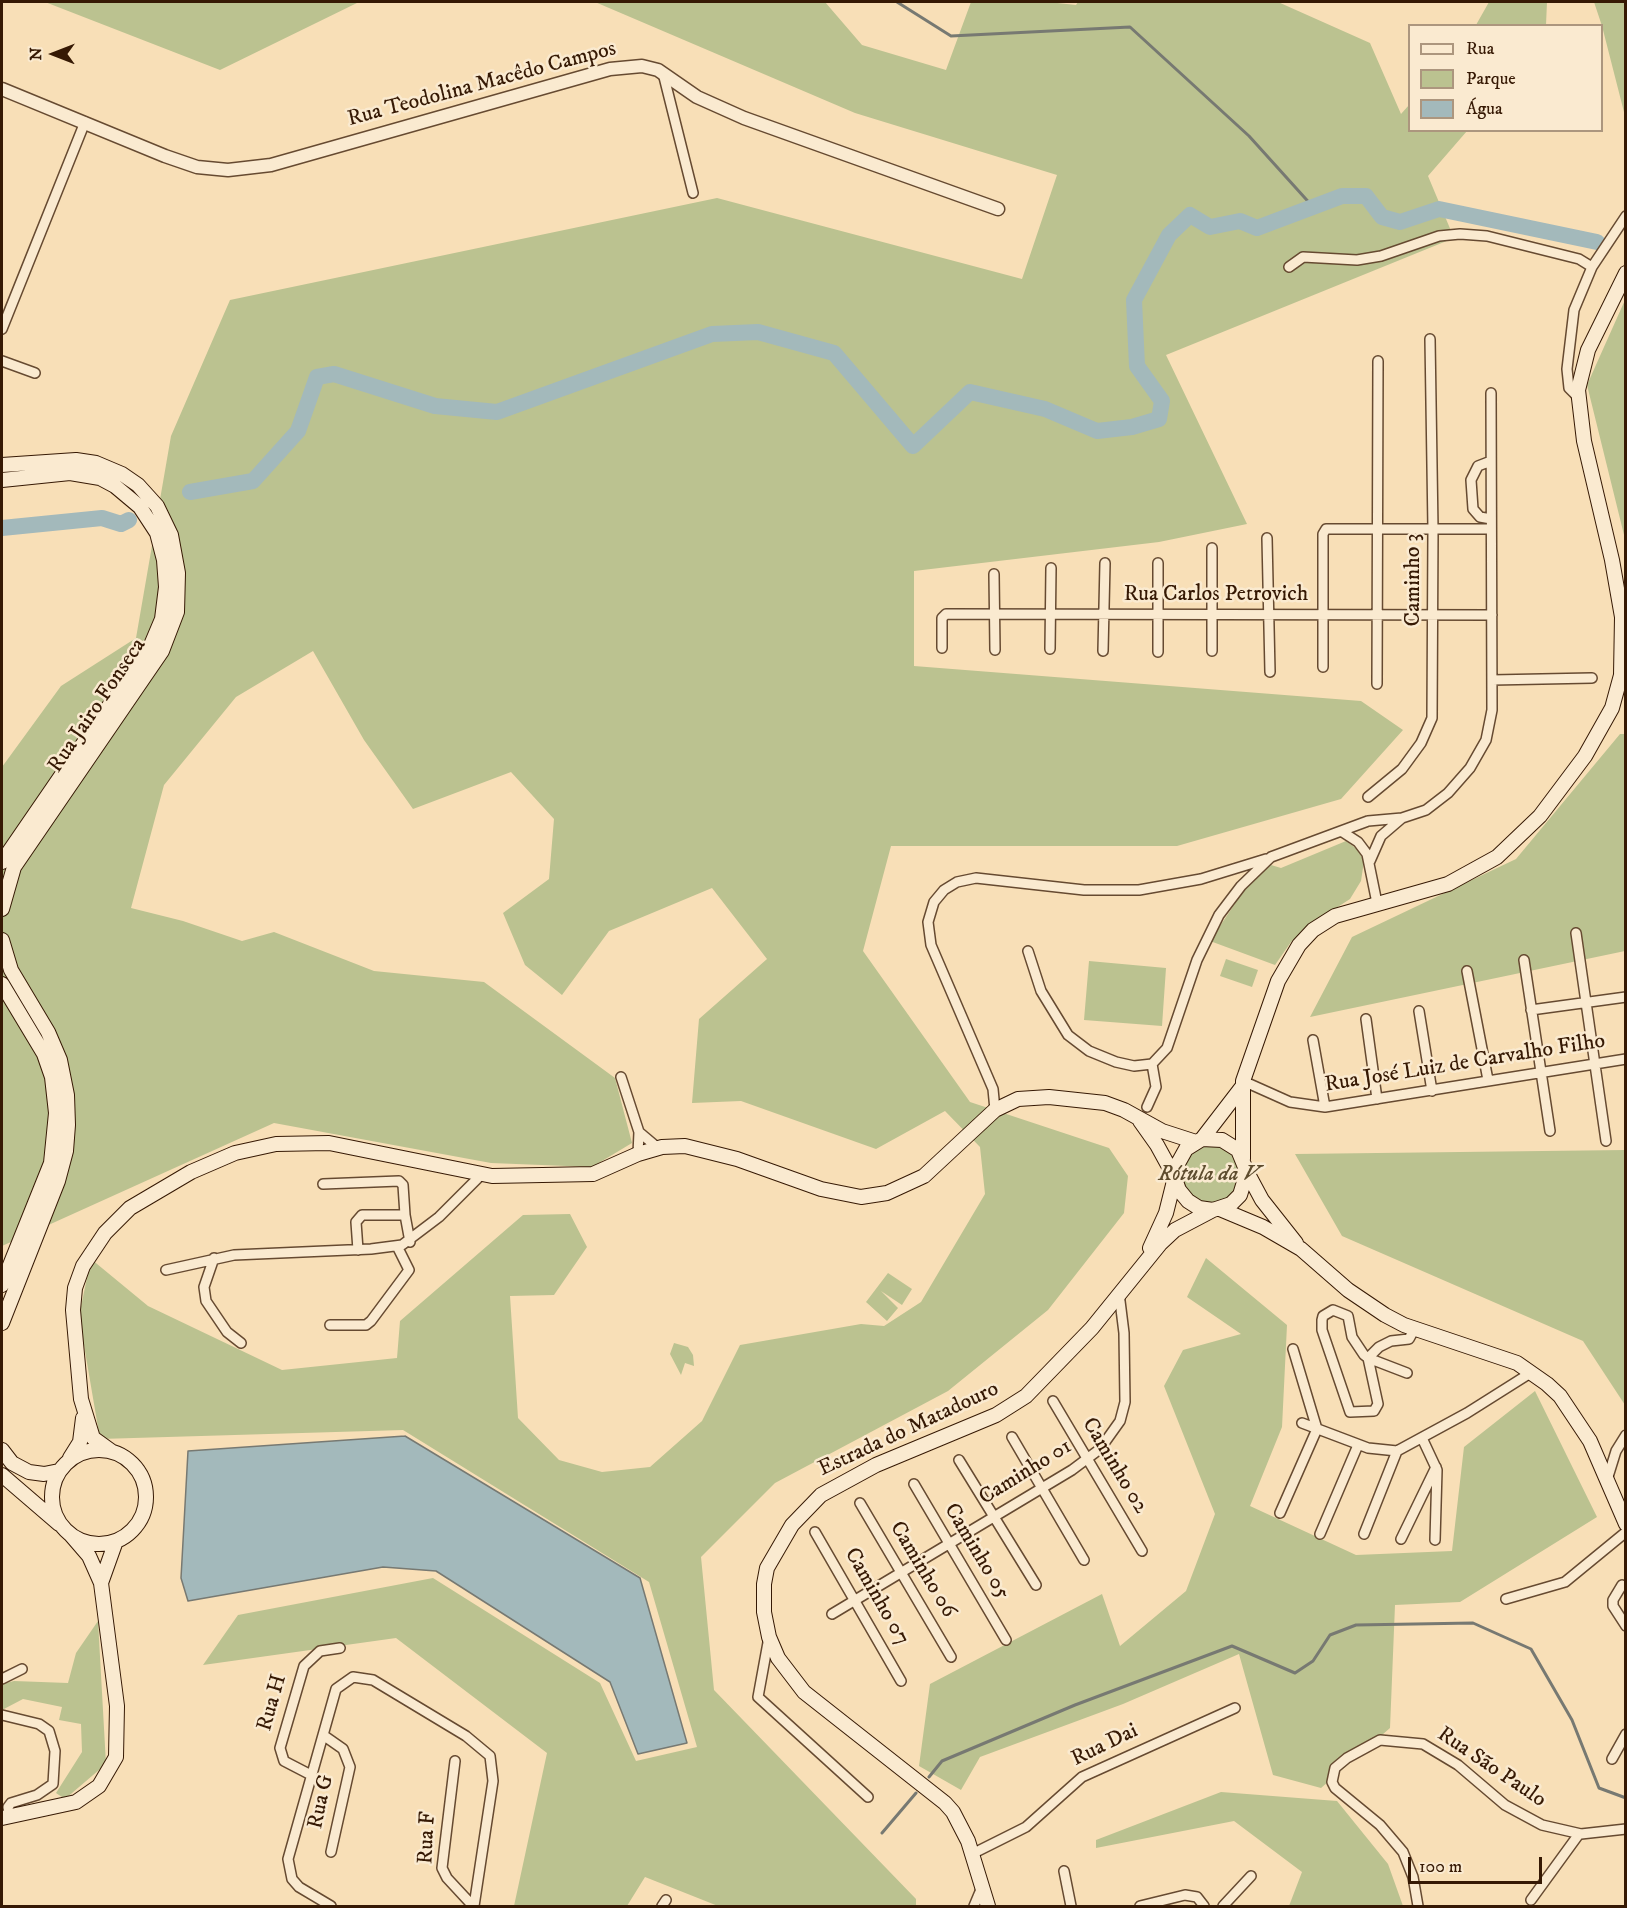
<!DOCTYPE html>
<meta charset="utf-8">
<style>
body{margin:0}
#map{position:relative;width:1627px;height:1908px;overflow:hidden;background:#f8dfb7;font-family:"IM FELL DW Pica",serif}
canvas{display:block}
.frame{position:absolute;inset:0;border:3px solid #361904;pointer-events:none}
.legend{position:absolute;left:1408px;top:24px;width:195px;height:108px;box-sizing:border-box;background:#faead0;border:2px solid #ac967e;margin:0;padding:8px 10px;list-style:none;font-size:18px;color:#361904}
.legend li{display:flex;align-items:center;gap:12px;height:30px}
.legend b{width:30px;border:2px solid #ac967e}
.north{position:absolute;left:24px;top:24px;width:60px;height:60px;-webkit-text-stroke:4px #faead0;paint-order:stroke;rotate:270deg;font-size:16px;font-weight:700;line-height:24px;text-align:center;color:#361904}
.north::after{content:'';display:block;margin:auto;width:21px;height:27px;background:#361904;clip-path:polygon(50% 0,100% 100%,50% 72%,0 100%)}
.scale{position:absolute;left:1408px;top:1857px;width:134px;height:27px;box-sizing:border-box;border:3px solid #361904;border-top:0;padding-left:8px;font-size:18px;line-height:21px;white-space:nowrap;color:#361904;-webkit-text-stroke:4px #faead0;paint-order:stroke}
</style>
<div id="map">
<canvas width="1627" height="1908"></canvas>
<div class="frame"></div>
<ul class="legend">
<li><b style="height:8px;background:#faead0"></b>Rua</li>
<li><b style="height:16px;background:#bbc290"></b>Parque</li>
<li><b style="height:16px;background:#a3b9bb"></b>Água</li>
</ul>
<div class="north">N</div>
<div class="scale">100 m</div>
</div>
<script>
const ctx = document.querySelector('canvas').getContext('2d');
ctx.lineJoin = 'round';
function fillPath(path, color) { ctx.fillStyle = color; ctx.fill(path, 'evenodd'); }
const toPath = rows => new Path2D(rows.map(r => 'M' + r).join(''));
function strokePath(path, color, width, dash) { ctx.strokeStyle = color; ctx.lineWidth = width; ctx.lineCap = dash ? 'butt' : 'round'; ctx.setLineDash(dash || []); ctx.stroke(path); }
function label(font, color, halo, rows, align = 'center') {
  ctx.font = font + ' "IM FELL DW Pica",serif'; ctx.lineWidth = 5; ctx.setLineDash([]); ctx.textBaseline = 'middle'; ctx.strokeStyle = halo; ctx.fillStyle = color; for (const [text, x, y, turn = 0] of rows) {
    ctx.save(); ctx.translate(x, y); ctx.rotate((+turn || 0) * Math.PI / 180); ctx.textAlign = isNaN(turn) ? turn : align; if (halo) ctx.strokeText(text, 0, 0); ctx.fillText(text, 0, 0); ctx.restore();
  }
}
const green = toPath([
 [45,2,359,2,220,70],
 [595,2,825,2,862,45,946,70,971,2,1048,2,1076,5,1078,2,1278,2,1370,43,1401,114,1409,105,1410,130,1467,131,1428,176,1454,238,1166,355,1247,524,1159,542,914,571,914,666,1361,701,1403,730,1341,799,1177,846,891,846,863,951,970,1102,1109,1148,1128,1176,1124,1213,1048,1310,948,1391,775,1483,701,1557,714,1690,916,1899,916,1906,718,1906,645,1877,627,1906,514,1906,547,1753,396,1638,203,1665,238,1615,433,1578,600,1683,636,1761,697,1747,649,1582,403,1430,100,1439,79,1316,91,1259,148,1306,282,1370,397,1358,400,1321,523,1215,570,1214,587,1247,554,1295,510,1296,518,1418,559,1460,602,1472,650,1467,702,1421,740,1345,861,1324,884,1326,921,1302,985,1194,980,1147,945,1111,876,1149,741,1101,692,1103,699,1019,767,959,712,888,609,931,562,995,525,965,503,913,549,879,554,819,511,772,413,809,364,740,313,651,236,697,164,785,131,908,183,921,242,941,274,932,374,971,484,982,615,1078,632,1143,592,1167,491,1163,274,1123,2,1246,2,767,61,686,136,638,171,436,230,300,717,198,1022,279,1057,175,855,113],
 [1489,2,1547,2,1546,25,1476,25],
 [1594,2,1625,2,1625,116,1602,26],
 [1625,300,1626,300,1625,539,1587,385],
 [1620,734,1625,734,1625,951,1310,1017,1352,937,1516,859],
 [1346,841,1357,849,1364,861,1361,881,1350,899,1313,923,1291,942,1275,965,1210,941,1246,887,1271,865,1281,868],
 [1226,959,1258,970,1252,987,1220,976],
 [1089,961,1166,968,1162,1026,1084,1020],
 '1180 1175a30 30 0 1 1 60 0a30 30 0 1 1-60 0Z',
 [1625,1150,1625,1405,1583,1341,1342,1236,1295,1154],
 [1206,1258,1287,1325,1282,1427,1250,1506,1356,1555,1452,1551,1464,1447,1535,1391,1597,1517,1460,1602,1395,1605,1390,1728,1321,1788,1273,1775,1239,1654,1123,1704,980,1757,961,1790,919,1766,930,1684,1102,1594,1120,1646,1186,1591,1215,1514,1164,1386,1183,1350,1241,1334,1187,1297],
 [888,1273,912,1289,902,1305,881,1291,898,1308,887,1321,866,1302],
 [674,1343,688,1347,693,1355,694,1366,685,1363,681,1375,670,1354],
 [98,1621,106,1764,65,1799,56,1793,82,1752,81,1724,59,1720,62,1707,23,1699,2,1710,2,1684,14,1681,68,1683,76,1653],
 [1221,1792,1337,1801,1388,1864,1403,1906,1289,1906,1302,1872,1234,1821,1096,1848,1096,1840]
]);
const water = toPath([
 [405,1436,640,1578,687,1743,638,1754,610,1682,436,1571,383,1567,188,1601,181,1578,188,1451,405,1436]
]);
const stream = toPath([
 [897,2,951,36,1130,27,1249,136,1314,208],
 [929,1777,942,1761,1075,1705,1232,1646,1295,1673,1313,1661,1330,1635,1356,1625,1473,1623,1531,1649,1572,1720,1599,1788,1626,1798],
 [882,1833,916,1793]
]);
const river = toPath([
 [190,492,253,481,298,431,317,377,334,374,435,406,497,412,712,334,758,332,834,353,913,446,970,392,1045,409,1097,431,1132,427,1159,419,1162,401,1137,366,1134,300,1169,235,1190,215,1210,227,1240,221,1257,228,1342,196,1366,196,1382,217,1400,222,1439,209,1597,242],
 [2,528,102,518,121,524,129,520]
]);
const minor = toPath([
 [663,73,693,193],
 [1289,267,1303,257,1357,260,1381,256,1439,236,1460,234,1487,236,1579,259,1592,267],
 [2,329,85,122],
 [2,361,35,373],
 [1578,397,1569,388,1567,369,1574,310,1592,267,1626,216],
 [1491,461,1478,466,1471,480,1473,509,1480,517,1491,519],
 [1267,538,1270,672],
 [1212,548,1212,651],
 [994,574,995,650],
 [942,648,942,618,946,614,1492,615],
 [1050,649,1051,568],
 [1103,651,1105,563],
 [1158,652,1158,563],
 [1323,667,1323,534,1326,529,1491,529],
 [1492,680,1592,678],
 [1377,684,1378,361],
 [1368,797,1402,769,1421,743,1432,718,1433,529,1430,339],
 [1341,831,1358,842,1367,854,1377,903],
 [1370,861,1381,836,1402,818],
 [1576,933,1606,1141],
 [1028,951,1041,991,1068,1035,1089,1051,1116,1062,1134,1066,1152,1064,1167,1048,1197,960,1219,915,1241,886,1271,857,1368,821,1402,818,1426,810,1448,793,1470,768,1486,740,1492,710,1491,393],
 [1524,960,1550,1131],
 [1467,971,1488,1080],
 [1531,1010,1626,997],
 [1419,1011,1432,1091],
 [1366,1019,1377,1099],
 [1313,1040,1325,1107],
 [621,1077,639,1132,638,1154],
 [1243,1081,1290,1102,1325,1107,1626,1059],
 [1147,1107,1156,1087,1152,1064],
 [995,1110,993,1089,931,945,928,922,934,902,944,890,957,882,976,878,1084,890,1139,890,1201,879,1266,859],
 [639,1132,658,1148],
 [323,1184,399,1181,403,1185,405,1215],
 [358,1250,356,1222,362,1215,405,1215,410,1242],
 [214,1258,204,1287,206,1301,227,1332,241,1343],
 [166,1270,234,1255,371,1249,402,1245,439,1217,480,1176],
 [330,1325,366,1325,371,1321,409,1270,397,1246],
 [1407,1373,1368,1358,1364,1355,1352,1337,1348,1316,1333,1310,1323,1316,1322,1320,1322,1330,1350,1412,1374,1411,1378,1404,1368,1358,1379,1347,1391,1341,1409,1339,1415,1328],
 [1053,1401,1142,1551],
 [1302,1423,1368,1448,1397,1451,1467,1413,1532,1372],
 [1012,1437,1084,1560],
 [1422,1438,1437,1470,1435,1540],
 [959,1460,1036,1585],
 [1607,1480,1616,1451,1626,1435],
 [914,1484,1006,1640],
 [860,1503,951,1657],
 [1280,1513,1317,1429,1293,1349],
 [815,1532,901,1681],
 [1320,1534,1358,1445],
 [1364,1534,1397,1451],
 [1401,1539,1436,1467],
 [1622,1585,1613,1600,1613,1606,1626,1626],
 [1506,1599,1565,1582,1626,1532],
 [832,1614,1072,1470,1100,1449,1120,1421,1125,1402,1124,1333,1119,1293],
 [769,1637,758,1697,868,1797],
 [2,1679,22,1669],
 [2,1715,39,1724,49,1731,55,1751,53,1784,37,1795,11,1803,8,1807,9,1815],
 [323,1735,343,1749,350,1767,331,1852],
 [1612,1759,1626,1734],
 [455,1761,442,1868,447,1878,473,1906],
 [311,1775,284,1761,280,1748,304,1666,320,1651,340,1648],
 [972,1854,1026,1827,1082,1777,1235,1708],
 [1064,1871,1071,1906],
 [1531,1900,1579,1834],
 [331,1906,299,1887,292,1879,288,1859,336,1689,353,1677,373,1680,466,1736,490,1756,493,1781,474,1906],
 [662,1906,666,1900],
 [974,1906,982,1887],
 [1140,1906,1185,1895,1197,1897,1204,1906],
 [1223,1906,1251,1876],
 [1418,1906,1413,1877,1403,1852,1380,1825,1335,1788,1332,1782,1335,1768,1347,1758,1380,1740,1423,1744,1458,1765,1505,1805,1542,1825,1581,1834,1626,1829]
]);
const tertiary = toPath([
 [2,89,165,156,197,167,228,170,271,165,610,69,642,66,658,70,697,97,744,118,998,209]
]);
const secondary = toPath([
 [2,465,76,460,96,463,122,474,138,485,157,506,171,535,178,573,177,612,162,651,14,867,2,909],
 [2,480,70,473,100,478,115,486,140,507,157,533,164,560,166,587,162,619,151,645,2,862],
 [2,940,11,970,48,1032,60,1060,67,1095,68,1125,66,1151,58,1181,2,1323],
 [2,984,44,1054,52,1077,56,1113,51,1163,2,1285],
 [1140,1121,1157,1145,1174,1176,1179,1190,1188,1201,1199,1208,1213,1210,1231,1204,1240,1195,1247,1172,1238,1150,1222,1140,1202,1139,1186,1149,1176,1167,1174,1176,1173,1185,1166,1213,1150,1248],
 [1202,1139,1242,1087],
 [1243,1159,1243,1081,1278,981,1299,945,1313,930,1335,916,1448,884,1497,857,1540,816,1585,756,1612,708,1621,675,1622,617,1612,560,1584,441,1578,390,1588,350,1626,273],
 [1247,1172,1262,1200,1296,1243],
 [1220,1209,1263,1227,1301,1249,1348,1290,1385,1315,1404,1325,1517,1363,1547,1384,1560,1396,1590,1441,1626,1524],
 '52 1497a47 47 0 1 1 94 0a47 47 0 1 1-94 0Z',
 [2,1450,12,1463,29,1472,44,1474,59,1471],
 [111,1451,93,1438,81,1399,73,1310,75,1288,83,1266,105,1233,130,1208,191,1172,235,1153,276,1144,329,1143,492,1176,593,1174,638,1154,662,1147,685,1146,737,1159,821,1189,861,1197,887,1193,924,1176,995,1110,1018,1099,1049,1097,1105,1103,1124,1110,1162,1131,1196,1142],
 [70,1458,80,1442,83,1418],
 [2,1475,59,1524],
 [101,1583,116,1541],
 [2,1818,76,1802,99,1786,116,1757,117,1706,101,1583,89,1556,70,1534],
 [988,1906,968,1841,953,1812,945,1803,804,1692,778,1658,769,1637,764,1612,764,1584,767,1568,792,1525,821,1495,876,1465,996,1415,1026,1396,1092,1328,1160,1244,1175,1230,1213,1210]
]);
const streetNames = [
 ["Rua Teodolina Macêdo Campos",482,85,-15],
 ["Caminho 3",1414,580,-90],
 ["Rua Carlos Petrovich",1216,595],
 ["Rua Jairo Fonseca",98,706,-56],
 ["Rua José Luiz de Carvalho Filho",1465,1064,-9],
 ["Estrada do Matadouro",909,1430,-25],
 ["Caminho 02",1114,1466,59],
 ["Caminho 01",1026,1473,-32],
 ["Caminho 05",976,1552,59],
 ["Caminho 06",922,1570,59],
 ["Caminho 07",876,1597,60],
 ["Rua H",273,1703,-74],
 ["Rua Dai",1105,1746,-26],
 ["Rua São Paulo",1491,1768,34],
 ["Rua G",322,1802,-78],
 ["Rua F",428,1838,-87]
];
const parkNames = [
 ["Rótula da V",1209,1175]
];
fillPath(green, '#bbc290');
fillPath(water, '#a3b9bb');
strokePath(water, '#777972', 1.5);
strokePath(stream, '#777972', 3);
strokePath(river, '#a3b9bb', 16);
strokePath(minor, '#664a31', 12);
strokePath(tertiary, '#664a31', 15);
strokePath(secondary, '#361904', 16);
strokePath(minor, '#faead0', 9);
strokePath(tertiary, '#faead0', 12);
strokePath(secondary, '#faead0', 14);
label('22px', '#361904', '#faead0', streetNames);
label('italic 22px', '#5e4c2e', '#faead0', parkNames);
</script>
